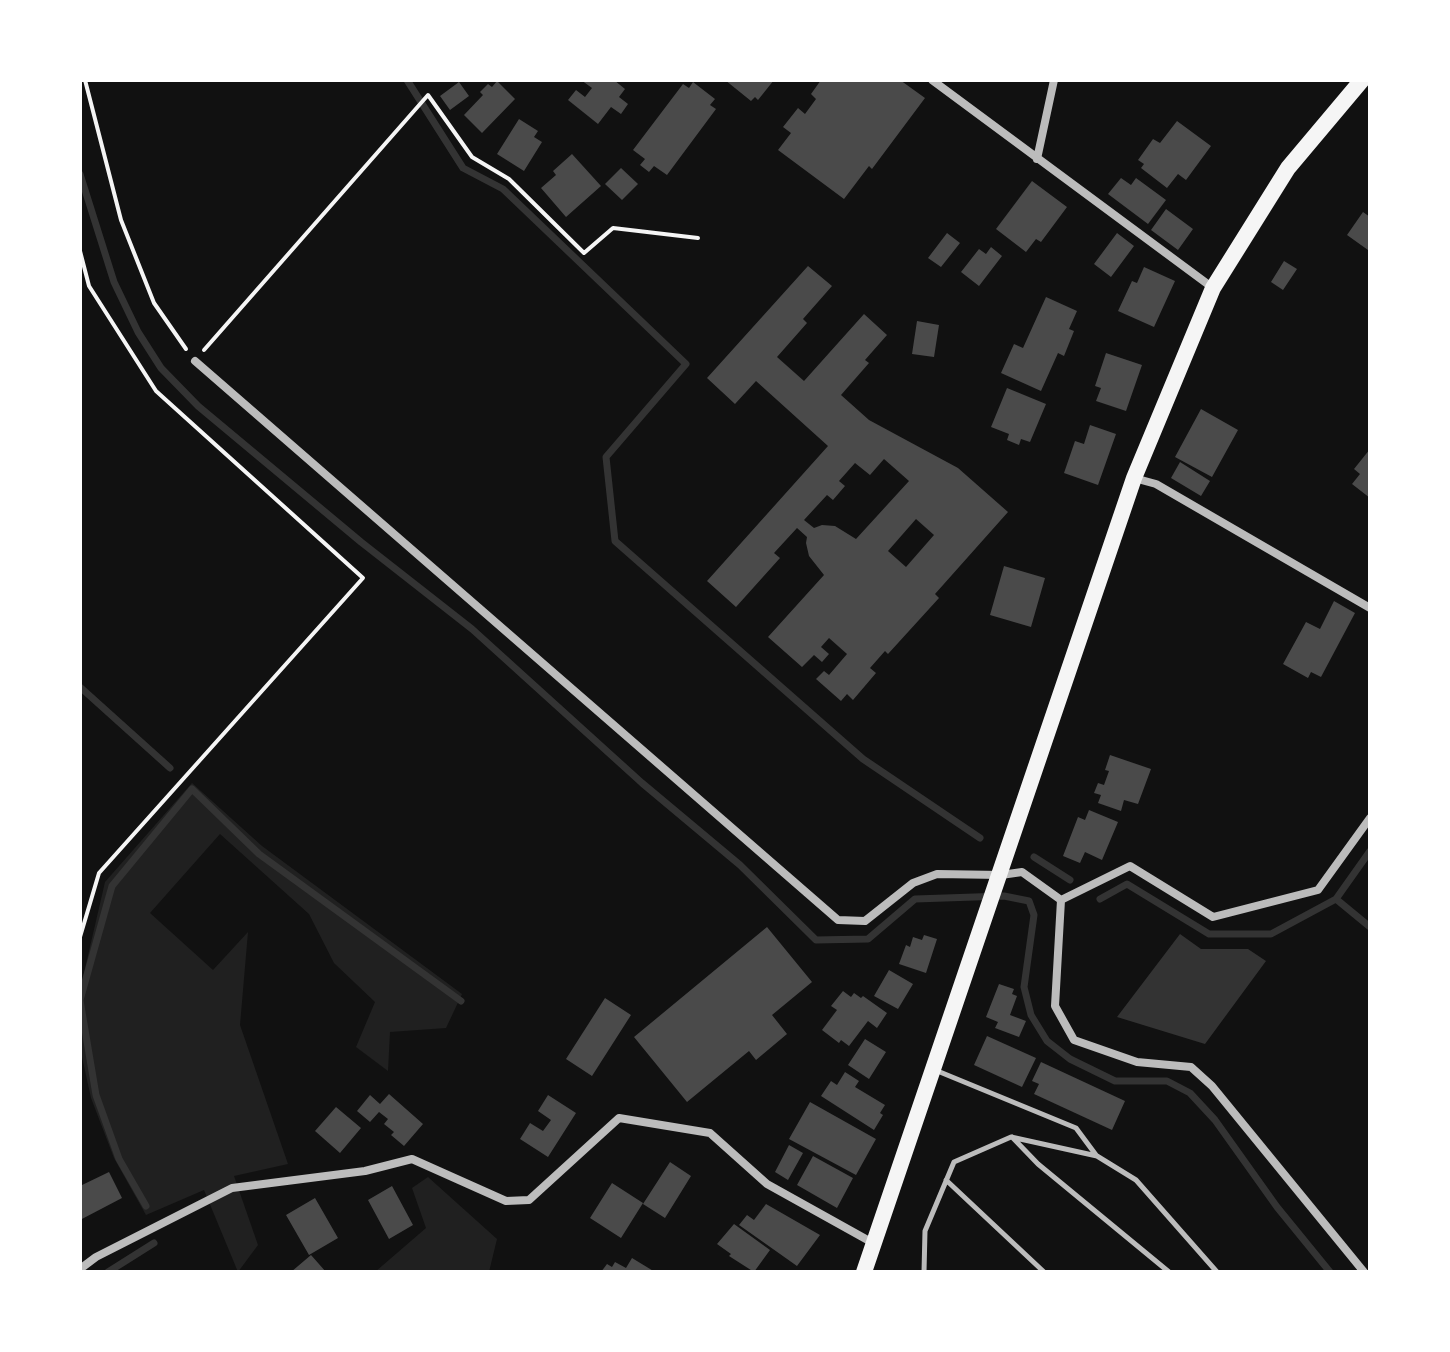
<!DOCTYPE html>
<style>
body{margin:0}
#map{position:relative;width:1450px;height:1352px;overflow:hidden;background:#111;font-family:"Space Grotesk",sans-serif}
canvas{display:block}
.frame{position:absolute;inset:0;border:82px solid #fff;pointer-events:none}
</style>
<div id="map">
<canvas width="1450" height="1352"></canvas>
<div class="frame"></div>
</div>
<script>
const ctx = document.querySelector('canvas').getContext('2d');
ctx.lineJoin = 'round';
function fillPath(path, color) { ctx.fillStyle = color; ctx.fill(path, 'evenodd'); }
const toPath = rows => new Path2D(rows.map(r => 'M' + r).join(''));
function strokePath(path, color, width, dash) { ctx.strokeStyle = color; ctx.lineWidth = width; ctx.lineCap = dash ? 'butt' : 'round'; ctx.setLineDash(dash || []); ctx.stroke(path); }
const green = toPath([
 [192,783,262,846,462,994,446,1028,390,1032,388,1071,356,1047,375,1002,334,963,309,914,220,834,150,913,213,970,248,932,240,1025,288,1164,234,1176,258,1245,238,1272,204,1190,146,1215,114,1158,91,1098,80,1048,80,990,105,882],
 [428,1177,497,1239,489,1272,375,1272,426,1228,412,1188]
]);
const water = toPath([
 [1180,934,1201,949,1248,949,1266,961,1205,1044,1117,1017]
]);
const stream = toPath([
 [407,80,463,168,503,189,686,364,606,457,615,541,863,759,980,838],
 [80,174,114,282,138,332,161,368,198,406,361,542,472,629,642,783,740,865,816,940,868,939,915,899,1004,896,1029,901,1034,915,1024,987,1031,1015,1047,1041,1070,1059,1115,1081,1167,1081,1190,1093,1215,1120,1277,1207,1330,1272],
 [80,687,170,768],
 [1034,857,1070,880],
 [1100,899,1127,884,1209,934,1271,934,1336,899,1370,927],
 [1336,899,1370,851],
 [80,1000,112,886,192,789,259,854,461,1001],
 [80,1000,96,1095,119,1159,146,1206],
 [108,1272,154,1243]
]);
const building = toPath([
 [581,80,614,80,625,89,619,97,628,104,621,114,611,107,598,124,568,100,576,90,585,97,592,88],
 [725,80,774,80,758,100,755,97,751,101],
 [821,80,900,80,925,98,872,169,869,166,844,199,778,150,791,133,783,127,798,108,805,114,816,99,811,94],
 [497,81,515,99,482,133,464,115,483,95,480,92,488,84,492,87],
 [459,82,469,96,450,110,440,96],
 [693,82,715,99,710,105,716,109,667,175,654,166,649,172,640,165,645,159,633,150,683,84,689,88],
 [519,119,538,131,534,137,542,142,524,171,497,154],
 [1177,121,1211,146,1186,180,1178,174,1167,188,1141,168,1144,164,1138,160,1153,139,1160,143],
 [572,154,601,186,566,217,541,188,556,175,553,171],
 [621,168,638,184,622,200,605,184],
 [1121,178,1131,185,1136,178,1166,200,1148,224,1108,194],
 [1032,181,1067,207,1041,242,1036,239,1026,252,996,229],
 [1166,209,1193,229,1178,250,1151,230],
 [1363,212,1370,217,1368,250,1347,235],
 [947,233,960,243,941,267,928,258],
 [1117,233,1134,246,1111,277,1094,264],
 [991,247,1002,256,979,286,961,272,979,249,986,254],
 [1284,261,1297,269,1283,290,1271,282],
 [808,266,832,286,803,319,807,323,777,357,804,381,864,314,887,335,865,360,869,363,841,395,869,420,958,468,1008,512,935,594,939,598,888,654,885,651,870,668,876,673,853,700,847,694,841,701,816,679,824,671,829,675,847,654,829,638,821,647,829,654,822,662,814,655,802,667,768,637,824,575,809,556,806,543,807,537,797,528,774,553,780,558,736,607,707,581,828,446,756,381,735,404,707,378],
 [884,459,909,481,856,539,835,526,822,525,814,528,804,520,827,495,833,500,845,486,839,481,855,463,870,475],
 [916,519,934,535,906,567,888,551],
 [1144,267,1175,281,1154,327,1118,311,1132,281,1137,283],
 [1046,297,1077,311,1069,329,1074,331,1064,356,1058,353,1041,391,1001,373,1014,344,1023,348],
 [917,321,939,325,934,357,912,354],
 [1106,353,1142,365,1126,411,1096,401,1101,388,1095,386],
 [1007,388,1046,404,1030,442,1021,439,1019,445,1007,440,1009,434,991,427],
 [1201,409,1238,430,1212,477,1175,457],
 [1090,425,1116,434,1098,485,1064,473,1075,441,1084,444],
 [1370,449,1370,498,1352,484,1360,474,1354,469],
 [1180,462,1210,481,1201,496,1171,478],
 [1004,566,1045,578,1031,627,990,615],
 [1334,601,1355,613,1321,677,1311,672,1308,678,1283,664,1306,622,1320,629],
 [1110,755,1151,769,1138,804,1124,800,1121,811,1098,803,1101,795,1094,793,1098,783,1104,785,1109,771,1105,770],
 [1089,810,1118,822,1102,860,1085,852,1080,863,1063,856,1078,817,1085,820],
 [767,927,812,982,772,1015,787,1034,756,1060,749,1051,687,1102,634,1037],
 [924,935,937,939,926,973,899,964,906,945,910,947,913,937,922,940],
 [889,970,913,984,898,1009,874,996],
 [999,984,1014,989,1012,994,1017,996,1010,1015,1026,1021,1019,1037,995,1028,998,1022,986,1017],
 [843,991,851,997,854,993,861,998,863,996,887,1013,877,1028,868,1021,849,1046,841,1040,839,1043,822,1030,837,1010,831,1006],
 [605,998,631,1015,592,1076,566,1059],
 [987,1036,1036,1058,1022,1087,974,1065],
 [865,1039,886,1052,869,1079,848,1065],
 [1041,1062,1125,1101,1112,1130,1034,1094,1039,1084,1032,1081],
 [845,1072,859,1081,855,1087,885,1105,880,1113,883,1115,874,1130,821,1096,831,1081,837,1085],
 [389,1094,423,1124,404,1146,391,1135,394,1132,384,1124,388,1119,379,1112,370,1122,357,1111,370,1095,380,1104],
 [548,1095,576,1113,548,1157,520,1139,530,1123,543,1131,551,1120,538,1111],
 [810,1102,876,1139,856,1175,789,1139],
 [336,1107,361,1128,340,1153,315,1131],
 [789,1145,803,1153,788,1180,775,1172],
 [813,1156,853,1178,837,1208,797,1185],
 [670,1162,691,1176,665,1218,643,1204],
 [109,1172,122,1198,80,1220,80,1186],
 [612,1183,643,1203,621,1238,590,1218],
 [392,1186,413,1225,389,1239,368,1200],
 [315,1198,338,1238,309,1255,286,1215],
 [766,1204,820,1235,797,1266,739,1225,747,1215,754,1220],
 [734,1224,770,1250,754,1272,729,1256,731,1254,717,1244],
 [311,1255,326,1272,291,1272],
 [632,1258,655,1272,601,1272,607,1264,612,1267,615,1262,626,1268]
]);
const path = toPath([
 [85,80,121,220,154,303,186,349],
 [80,251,89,286,156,391,363,578,99,873,80,937],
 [204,350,428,95,472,157,509,179,584,253,613,228,698,238]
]);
const service = toPath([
 [935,1070,1076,1128,1096,1155],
 [1012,1137,1038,1164,1169,1272],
 [946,1180,1044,1272],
 [924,1272,925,1231,954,1162,1011,1137,1097,1156,1136,1180,1217,1272]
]);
const minor = toPath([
 [932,80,1213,288],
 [1037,159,1054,80],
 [195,361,838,920,865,921,913,883,937,874,1001,875,1022,872,1061,900,1130,866,1213,917,1318,890,1370,818],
 [1134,478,1156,484,1370,608],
 [1061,900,1055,1006,1074,1040,1137,1062,1191,1067,1212,1086,1364,1272],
 [80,1269,96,1257,232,1188,365,1171,412,1159,506,1201,529,1200,619,1118,710,1133,767,1184,873,1243]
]);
const primary = toPath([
 [864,1272,1134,478,1213,288,1288,168,1362,80]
]);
fillPath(green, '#202020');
fillPath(water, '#333');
strokePath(stream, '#333', 7);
fillPath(building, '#4a4a4a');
strokePath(path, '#f5f5f5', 4);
strokePath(service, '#bcbcbc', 5);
strokePath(minor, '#bcbcbc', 8);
strokePath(primary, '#f5f5f5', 16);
</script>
